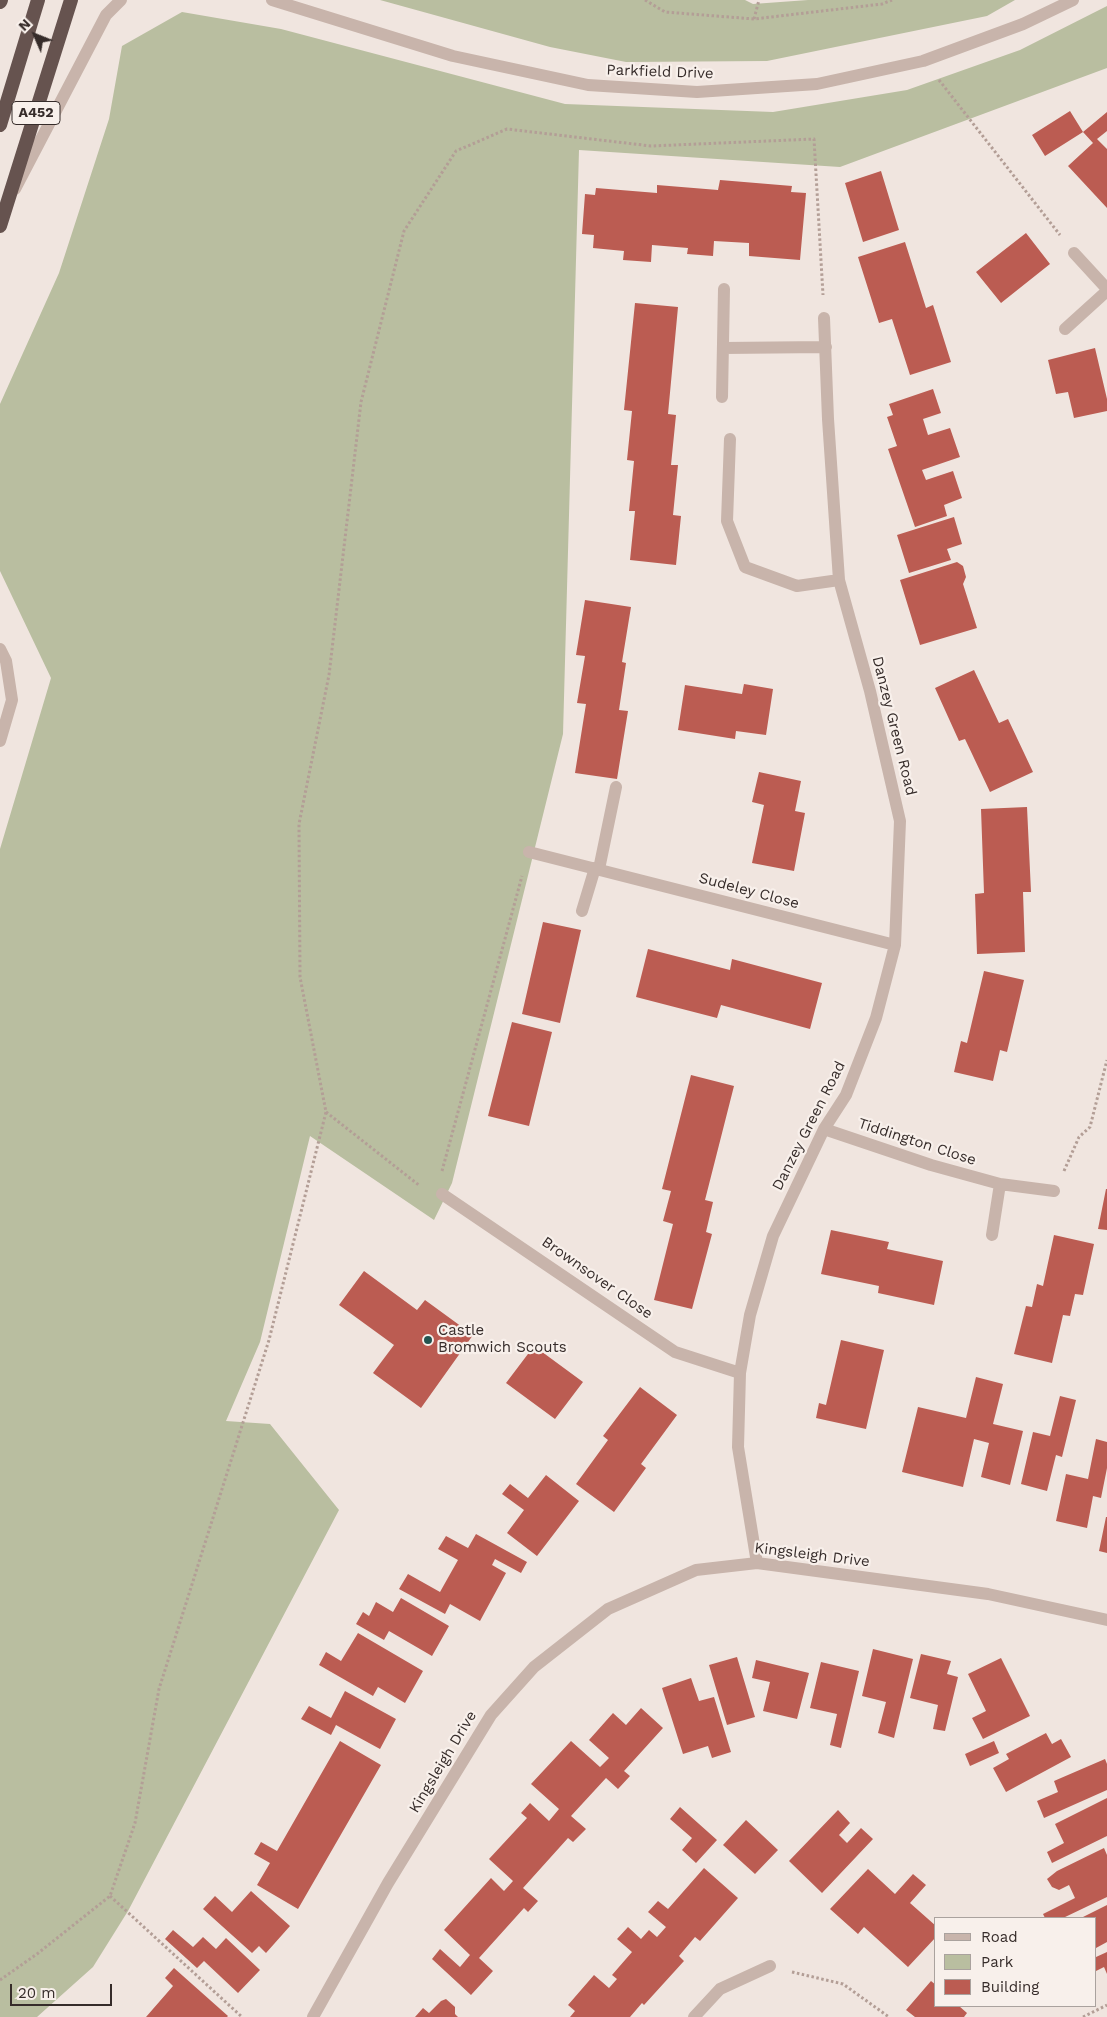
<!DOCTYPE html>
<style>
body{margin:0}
#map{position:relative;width:1107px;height:2017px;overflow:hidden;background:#f0e5df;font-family:"Work Sans",sans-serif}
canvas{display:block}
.legend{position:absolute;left:934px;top:1917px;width:162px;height:90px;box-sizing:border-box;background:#f8f0eb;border:1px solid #aaa29e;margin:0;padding:6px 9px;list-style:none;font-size:15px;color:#362c2a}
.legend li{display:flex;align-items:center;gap:10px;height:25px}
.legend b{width:25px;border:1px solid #aaa29e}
.north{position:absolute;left:10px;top:10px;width:50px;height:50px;-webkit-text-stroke:4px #f8f0eb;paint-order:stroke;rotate:314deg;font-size:14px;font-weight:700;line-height:20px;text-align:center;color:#362c2a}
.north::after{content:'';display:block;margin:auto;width:18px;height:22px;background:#362c2a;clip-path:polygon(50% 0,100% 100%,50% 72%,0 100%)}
.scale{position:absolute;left:10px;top:1984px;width:102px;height:22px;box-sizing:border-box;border:2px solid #362c2a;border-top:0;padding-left:6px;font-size:15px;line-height:18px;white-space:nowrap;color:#362c2a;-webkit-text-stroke:4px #f8f0eb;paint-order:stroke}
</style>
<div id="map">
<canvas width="1107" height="2017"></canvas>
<ul class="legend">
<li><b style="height:6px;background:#c8b4ab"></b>Road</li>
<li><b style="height:14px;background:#b9bea0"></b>Park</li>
<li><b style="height:14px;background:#bb5c52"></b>Building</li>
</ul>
<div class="north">N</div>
<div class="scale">20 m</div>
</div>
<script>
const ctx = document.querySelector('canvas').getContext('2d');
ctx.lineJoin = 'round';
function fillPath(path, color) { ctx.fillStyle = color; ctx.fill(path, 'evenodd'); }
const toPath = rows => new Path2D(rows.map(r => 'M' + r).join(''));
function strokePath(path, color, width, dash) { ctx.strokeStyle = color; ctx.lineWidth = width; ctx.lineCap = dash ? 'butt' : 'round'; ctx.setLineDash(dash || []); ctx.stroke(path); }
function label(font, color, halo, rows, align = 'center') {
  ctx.font = font + ' "Work Sans",sans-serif'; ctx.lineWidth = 4.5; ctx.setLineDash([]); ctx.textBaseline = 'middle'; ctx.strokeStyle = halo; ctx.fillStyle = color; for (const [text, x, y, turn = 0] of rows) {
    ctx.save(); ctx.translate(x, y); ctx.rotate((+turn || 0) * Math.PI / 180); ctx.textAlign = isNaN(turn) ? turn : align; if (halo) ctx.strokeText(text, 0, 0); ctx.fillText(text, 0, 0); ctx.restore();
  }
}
const green = toPath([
 [380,0,745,0,753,4,808,0,1015,0,987,16,767,61,626,62,550,47],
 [1107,6,1107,68,840,167,579,150,563,734,452,1183,434,1220,310,1136,260,1342,226,1421,270,1424,339,1510,128,1911,93,1967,37,2017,0,2017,0,849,51,678,0,571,0,404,59,273,109,119,122,46,182,12,281,29,565,104,773,112,907,90,1020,50]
]);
const building = toPath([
 [1070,111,1083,132,1045,156,1032,135],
 [1107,112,1107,131,1097,139,1107,149,1107,208,1068,166,1093,143,1083,132],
 [881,171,899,230,863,242,845,183],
 [720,180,792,186,791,192,806,193,800,260,749,256,749,243,714,241,713,256,687,254,688,248,652,245,651,262,623,260,624,251,593,248,594,235,582,234,585,194,595,195,596,188,657,193,657,185,718,190],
 [1026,233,1050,264,1001,303,976,272],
 [905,242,926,308,933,305,951,362,910,375,892,319,879,323,858,257],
 [635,303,678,307,668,414,676,415,671,465,678,465,673,515,681,516,676,565,630,560,635,511,629,511,634,461,627,460,632,411,624,410],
 [1095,348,1107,399,1107,411,1074,418,1068,392,1056,394,1048,360],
 [933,389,941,413,923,419,928,435,950,428,960,457,922,470,926,480,953,471,962,498,944,505,947,516,915,527,888,449,897,446,887,417,893,415,889,404],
 [954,517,962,544,947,549,951,560,909,573,897,535],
 [957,562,963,566,966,577,963,584,977,628,920,645,900,580],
 [585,600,631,607,622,662,626,663,619,710,628,711,617,779,575,773,586,704,577,703,585,656,576,655],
 [974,670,999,723,1008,719,1033,772,990,792,965,739,959,741,935,688],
 [744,684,773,689,766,735,736,731,735,739,678,730,685,685,742,694],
 [759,772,801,781,795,811,805,813,794,871,752,863,764,805,752,802],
 [1027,807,1031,892,1023,892,1025,952,977,954,975,894,984,893,981,809],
 [543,922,581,930,560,1023,522,1014],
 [648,949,730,970,732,959,822,983,810,1029,721,1005,717,1018,636,997],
 [984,971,1024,980,1007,1052,1000,1050,993,1081,954,1072,961,1041,967,1043],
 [512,1022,552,1032,529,1126,488,1116],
 [691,1075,734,1086,705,1200,713,1202,706,1232,712,1234,692,1309,654,1300,673,1224,663,1221,671,1191,662,1189],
 [1106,1189,1107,1189,1107,1230,1098,1229],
 [831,1230,889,1242,887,1249,943,1261,934,1305,878,1293,879,1286,821,1274],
 [1054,1235,1094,1244,1083,1295,1075,1294,1070,1316,1063,1315,1052,1363,1014,1354,1026,1306,1032,1307,1037,1284,1043,1286],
 [364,1271,417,1310,425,1300,473,1335,421,1408,373,1373,394,1345,339,1305],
 [841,1340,884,1350,866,1429,816,1418,819,1403,826,1405],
 [534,1346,583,1382,555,1419,506,1383],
 [976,1377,1003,1384,993,1424,1023,1431,1010,1485,981,1477,989,1443,974,1439,963,1487,902,1472,918,1407,966,1418],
 [640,1387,677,1415,641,1464,646,1468,614,1512,576,1484,608,1440,603,1436],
 [1060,1396,1076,1400,1062,1457,1056,1455,1047,1491,1021,1484,1033,1432,1050,1436],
 [1096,1439,1107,1442,1107,1468,1101,1498,1093,1496,1087,1528,1056,1521,1066,1474,1088,1479],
 [546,1475,579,1501,537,1556,507,1533,524,1510,502,1494,510,1484,528,1498],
 [1106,1517,1107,1517,1107,1553,1099,1551],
 [476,1534,527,1562,521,1573,495,1559,492,1565,506,1573,480,1621,450,1604,445,1614,399,1589,408,1574,440,1592,458,1560,438,1549,446,1536,468,1548],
 [401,1598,449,1626,432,1656,389,1631,384,1640,356,1624,363,1612,369,1616,376,1602,393,1612],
 [358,1633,423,1671,405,1703,378,1687,373,1696,319,1665,326,1652,341,1661],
 [873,1649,913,1659,894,1738,878,1733,886,1702,862,1696],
 [921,1654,951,1661,947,1674,958,1677,945,1731,933,1729,938,1705,910,1698],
 [737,1657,755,1717,727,1725,709,1665],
 [1001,1658,1030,1716,983,1739,972,1718,986,1711,968,1674],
 [756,1660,809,1673,797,1719,763,1711,770,1682,752,1678],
 [821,1662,859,1671,841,1748,830,1745,837,1714,810,1708],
 [691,1678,699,1701,714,1697,731,1752,712,1758,708,1746,683,1754,662,1688],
 [345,1691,396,1719,380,1749,336,1725,331,1735,301,1719,309,1706,331,1718],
 [641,1708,663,1728,624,1771,630,1776,618,1789,606,1778,571,1816,586,1829,573,1842,568,1838,523,1888,538,1901,528,1912,524,1908,479,1958,493,1971,471,1995,432,1959,440,1949,460,1967,470,1955,444,1930,491,1878,504,1891,513,1881,489,1859,527,1818,521,1813,530,1803,549,1821,559,1809,531,1784,571,1741,600,1767,609,1758,589,1740,613,1713,626,1725],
 [1046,1733,1052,1744,1061,1739,1071,1757,1006,1792,993,1768,1009,1759,1006,1754],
 [340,1741,381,1765,298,1909,257,1885,270,1863,254,1854,261,1842,277,1851],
 [994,1741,999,1753,970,1766,965,1754],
 [1105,1759,1107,1764,1107,1790,1044,1818,1037,1801,1058,1792,1054,1781],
 [1107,1798,1107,1836,1052,1863,1047,1852,1064,1843,1055,1824],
 [680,1807,717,1840,696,1863,682,1850,692,1838,670,1819],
 [838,1810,850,1823,839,1835,847,1843,861,1828,873,1839,822,1893,789,1861],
 [746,1820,778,1850,755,1874,723,1845],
 [1104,1848,1107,1855,1107,1897,1063,1918,1045,1918,1043,1914,1075,1898,1069,1885,1059,1890,1052,1887,1047,1879,1057,1871],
 [704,1868,738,1898,700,1941,695,1937,679,1956,684,1961,644,2005,642,2003,630,2017,570,2017,575,2011,568,2005,594,1975,609,1988,617,1979,612,1975,632,1952,617,1939,628,1927,641,1939,649,1930,657,1937,666,1927,648,1912,658,1901,668,1909],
 [868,1869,895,1894,913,1874,926,1885,910,1903,936,1926,936,1937,908,1967,864,1927,858,1934,830,1909],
 [251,1891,290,1926,266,1953,259,1946,252,1953,203,1909,215,1896,232,1912],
 [1107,1905,1107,1942,1096,1948,1096,1918,1081,1918],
 [173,1930,193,1947,203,1937,216,1949,226,1938,260,1970,238,1993,204,1961,197,1968,165,1939],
 [1107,1952,1107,1974,1104,1967,1096,1971,1096,1957],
 [174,1968,228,2016,227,2017,146,2017,173,1986,165,1978],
 [931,1981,936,1985,936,2006,959,2006,967,2013,964,2017,915,2017,906,2010],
 [446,1999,455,2007,455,2014,458,2017,415,2017,423,2008,429,2013,441,2001]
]);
const path = toPath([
 [645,0,665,12,754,19,882,4,892,0],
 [754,19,759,0],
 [939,80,1060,235],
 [326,1112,420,1186],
 [442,1171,522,876],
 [1064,1171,1079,1137,1090,1127,1107,1060],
 [110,1896,242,2017],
 [792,1972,843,1984,889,2017],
 [0,1980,37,1954,110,1896,135,1823,159,1689,269,1340,326,1112,300,977,299,824,329,675,361,402,404,231,456,151,507,129,651,146,814,139,823,295],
 [1083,2017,1107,2005]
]);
const service = toPath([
 [0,649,6,661,12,700,0,741],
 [599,869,616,787]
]);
const minor = toPath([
 [1074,253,1107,289],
 [1065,329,1107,291],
 [723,348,826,347],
 [722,397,724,289],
 [730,439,727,521,745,567,797,586,839,580],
 [529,852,895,945],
 [582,911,595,868],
 [824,1129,931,1165,1000,1184,1054,1191],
 [442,1194,675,1352,740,1373],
 [992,1235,1000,1184],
 [757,1563,738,1447,740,1373,750,1315,773,1236,824,1129,846,1095,876,1018,895,945,900,821,870,691,839,580,828,419,824,318],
 [313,2017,388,1883,491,1715,534,1667,608,1609,696,1570,757,1563,988,1594,1107,1620],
 [694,2017,720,1989,770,1966]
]);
const tertiary = toPath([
 [272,0,453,56,588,85,697,92,817,84,923,61,1023,24,1073,0],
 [15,189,106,15,121,0]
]);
const trunk = toPath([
 [0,2,1,0],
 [0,125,38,0],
 [0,226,71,0]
]);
const markers = [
 [428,1340,5,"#235450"]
];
const shields = [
 [36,113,48]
];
const shieldNames = [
 ["A452",36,113]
];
const streetNames = [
 ["Parkfield Drive",660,72,2],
 ["Danzey Green Road",894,726,76],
 ["Sudeley Close",749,891,15],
 ["Danzey Green Road",809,1126,-63],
 ["Tiddington Close",917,1142,18],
 ["Brownsover Close",597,1278,35],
 ["Kingsleigh Drive",812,1555,7],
 ["Kingsleigh Drive",443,1762,-59]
];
const poiNames = [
 ["Castle",438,1331],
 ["Bromwich Scouts",438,1348]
];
fillPath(green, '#b9bea0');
fillPath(building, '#bb5c52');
strokePath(path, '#b39e96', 3, [2.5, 2.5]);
strokePath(service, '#c8b4ab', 12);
strokePath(minor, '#c8b4ab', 12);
strokePath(tertiary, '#c8b4ab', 12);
strokePath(trunk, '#66534f', 14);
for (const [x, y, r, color] of markers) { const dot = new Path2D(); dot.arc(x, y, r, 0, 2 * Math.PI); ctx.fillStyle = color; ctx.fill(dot); strokePath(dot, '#f8f0eb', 2); }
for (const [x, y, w] of shields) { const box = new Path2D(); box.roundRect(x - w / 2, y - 11.5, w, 23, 4); ctx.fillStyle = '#f8f0eb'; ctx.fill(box); strokePath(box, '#362c2a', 1); }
label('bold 14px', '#362c2a', null, shieldNames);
label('15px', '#362c2a', '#f8f0eb', streetNames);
label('15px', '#362c2a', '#f8f0eb', poiNames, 'left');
</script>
